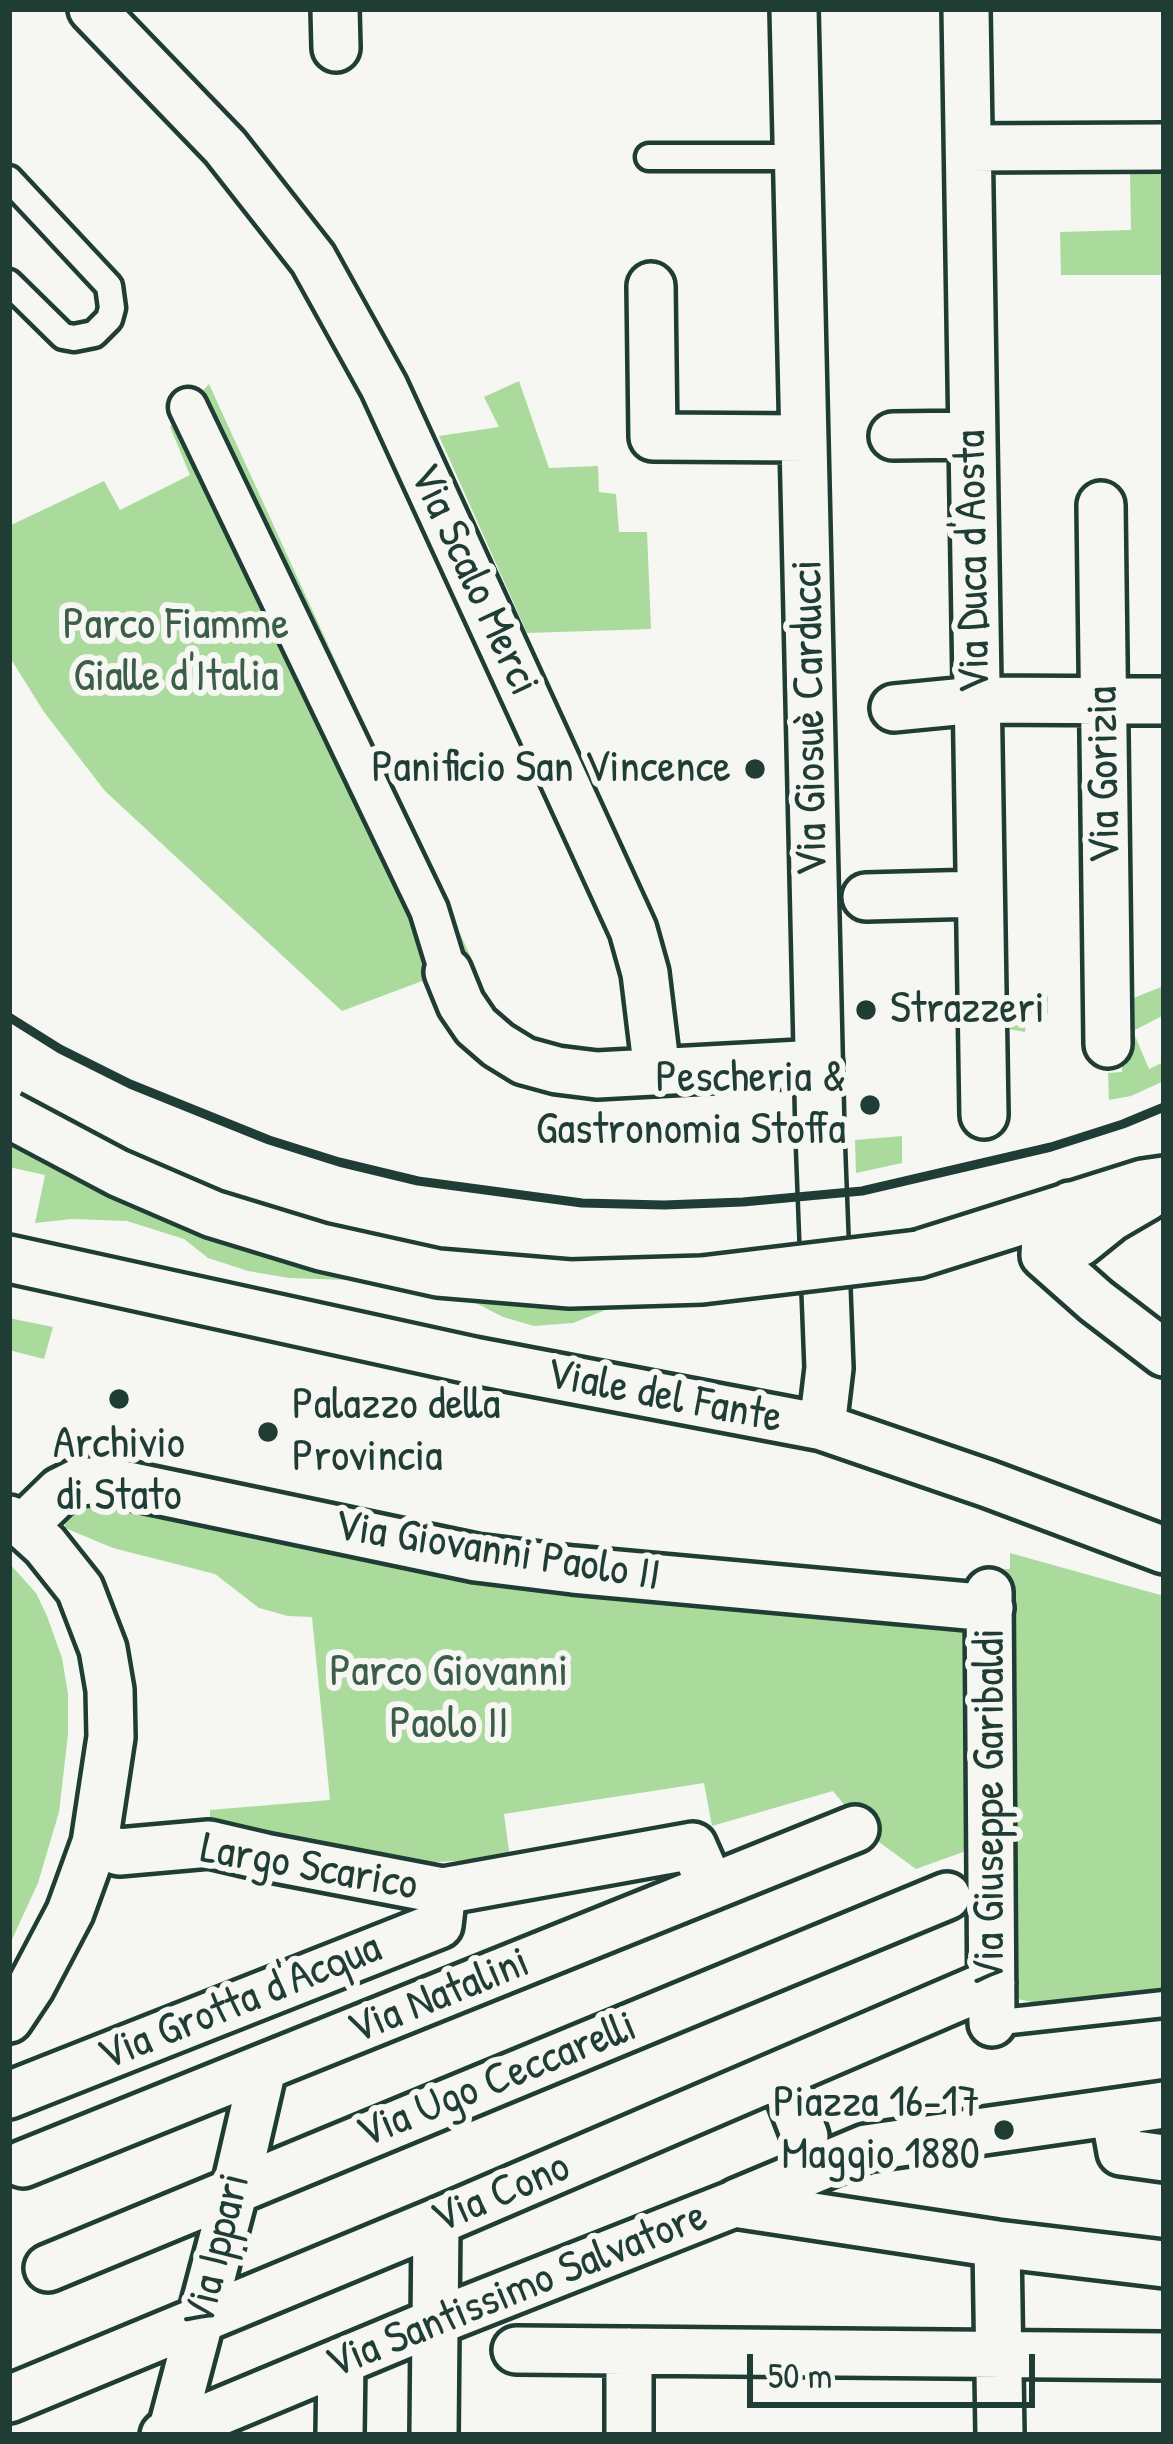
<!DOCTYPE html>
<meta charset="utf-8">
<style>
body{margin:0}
#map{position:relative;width:1173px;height:2444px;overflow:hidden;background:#f6f6f2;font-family:"Patrick Hand",sans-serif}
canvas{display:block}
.frame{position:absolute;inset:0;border:12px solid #1f3d34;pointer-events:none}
.scale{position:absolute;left:747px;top:2354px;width:288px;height:54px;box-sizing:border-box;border:6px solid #1f3d34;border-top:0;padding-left:15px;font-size:36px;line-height:42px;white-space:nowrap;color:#1f3d34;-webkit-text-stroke:9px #f6f6f2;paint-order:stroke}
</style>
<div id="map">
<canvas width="1173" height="2444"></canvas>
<div class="frame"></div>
<div class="scale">50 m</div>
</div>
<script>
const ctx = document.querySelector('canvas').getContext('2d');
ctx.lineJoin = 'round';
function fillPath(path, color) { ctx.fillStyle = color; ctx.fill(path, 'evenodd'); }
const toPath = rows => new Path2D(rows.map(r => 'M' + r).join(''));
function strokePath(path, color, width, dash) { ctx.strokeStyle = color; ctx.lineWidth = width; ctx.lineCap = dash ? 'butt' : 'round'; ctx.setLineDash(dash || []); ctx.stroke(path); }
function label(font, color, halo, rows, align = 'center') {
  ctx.font = font + ' "Patrick Hand",sans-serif'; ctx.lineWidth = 12; ctx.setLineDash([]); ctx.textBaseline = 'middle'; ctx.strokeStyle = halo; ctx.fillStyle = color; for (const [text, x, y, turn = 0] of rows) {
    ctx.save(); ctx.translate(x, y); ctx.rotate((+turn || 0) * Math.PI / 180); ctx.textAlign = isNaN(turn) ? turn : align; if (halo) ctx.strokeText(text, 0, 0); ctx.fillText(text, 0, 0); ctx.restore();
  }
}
const green = toPath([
 [1164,171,1164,275,1061,275,1060,232,1131,230,1130,172],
 [519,381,549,468,598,466,599,492,616,494,619,532,647,532,651,629,527,633,439,436,499,427,484,397],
 [209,384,473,962,342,1011,105,791,44,712,9,656,9,526,104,481,120,510,190,475,170,427],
 [1164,986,1164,1015,1133,1031,1149,1069,1164,1062,1164,1081,1131,1096,1109,1100,1108,1073,1122,1072,1123,1002],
 [1048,995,1048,1014,1027,1014,1025,1032,1008,1029,1008,998],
 [9,1129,68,1163,613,1295,608,1309,573,1323,534,1326,503,1317,470,1300,377,1281,289,1278,248,1271,208,1258,184,1239,127,1221,72,1219,35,1223,45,1175,9,1167],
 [902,1136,902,1163,856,1173,855,1140],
 [9,1318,53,1327,44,1359,9,1350],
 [110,1504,932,1613,980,1634,977,1847,916,1869,868,1834,833,1791,712,1826,704,1783,504,1814,510,1858,400,1864,210,1829,210,1810,330,1800,312,1617,288,1616,259,1608,215,1574,113,1548,65,1528,65,1519,78,1511],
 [1010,1553,1164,1596,1164,1995,1053,2006,1007,1997,1007,1843,1001,1569,1010,1569],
 [9,1563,36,1593,47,1616,62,1658,68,1694,68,1734,59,1812,38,1883,9,1946]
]);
const service = toPath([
 [649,157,797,157],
 [9,179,109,286,112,308,109,319,94,334,74,338,63,336,9,283],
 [992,2023,1164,2004]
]);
const pedestrian = toPath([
 [188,407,429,910,448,972]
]);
const minor = toPath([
 [92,9,225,147,313,259,384,387,633,930,645,973,657,1072],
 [335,9,336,48],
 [794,9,820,1134,829,1368,822,1427],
 [966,9,984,1115],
 [969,148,1164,147],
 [651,286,653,437,804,438],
 [893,436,972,435],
 [1101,505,1108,1044],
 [894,708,976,700,1164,701],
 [866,897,979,894],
 [448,972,461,1004,476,1026,498,1045,524,1061,557,1070,597,1075,819,1063],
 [1070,1205,1054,1223,1045,1239,1044,1255,1096,1301,1164,1353],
 [1080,1243,1111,1218,1147,1197],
 [918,1254,1143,1183,1164,1180],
 [9,1259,474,1361,822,1427,988,1484,1164,1550],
 [9,1519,24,1526,45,1545,80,1589,103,1649,110,1690,111,1737,95,1843,70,1912,31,1986,9,2019],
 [24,1526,60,1491,78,1482,104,1480,476,1558,573,1570,990,1608],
 [989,1592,992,2023],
 [95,1843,119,1852,209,1844,265,1857,443,1891,693,1846,711,1887],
 [781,2074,805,2136],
 [9,2095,439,1925,443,1891],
 [1114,2113,1121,2152,1164,2158],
 [23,2164,855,1829],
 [737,2202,866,2148,1164,2105],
 [997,2244,1000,2435],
 [48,2268,947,1896],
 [516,2350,1164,2356],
 [629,2351,629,2435],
 [9,2399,436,2222,992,1983],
 [171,2432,235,2190,263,2069],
 [164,2435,435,2322,734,2204,997,2244,1164,2264],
 [340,2435,341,2361],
 [434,2435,436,2222]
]);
const rail = toPath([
 [9,1017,60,1049,130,1084,269,1140,339,1162,418,1181,582,1203,664,1205,743,1202,862,1191,1051,1147,1123,1124,1164,1107]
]);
const minorBridge = toPath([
 [9,1115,118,1173,213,1214,321,1247,438,1273,570,1284,702,1280,918,1254]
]);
const markers = [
 [755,769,12,"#1f3d34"],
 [866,1010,12,"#1f3d34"],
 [870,1105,12,"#1f3d34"],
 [119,1399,12,"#1f3d34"],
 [268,1432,12,"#1f3d34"],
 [1004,2130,12,"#1f3d34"]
];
const streetNames = [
 ["Via Duca d'Aosta",974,562,-91],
 ["Via Scalo Merci",473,580,65],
 ["Via Giosuè Carducci",811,718,-91],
 ["Via Gorizia",1105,775,-91],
 ["Viale del Fante",664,1397,11],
 ["Via Giovanni Paolo II",497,1552,9],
 ["Via Giuseppe Garibaldi",991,1807,-90],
 ["Largo Scarico",309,1868,10],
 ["Via Natalini",439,1997,-22],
 ["Via Grotta d'Acqua",240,2003,-22],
 ["Via Ugo Ceccarelli",497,2081,-22],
 ["Via Cono",501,2194,-23],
 ["Via Ippari",218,2251,-76],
 ["Via Santissimo Salvatore",517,2291,-22]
];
const parkNames = [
 ["Parco Fiamme",176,626],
 ["Gialle d'Italia",176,678],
 ["Parco Giovanni",449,1673],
 ["Paolo II",449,1725]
];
const poiNames = [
 ["Panificio San Vincence",731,769],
 ["Strazzeri",890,1010,"left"],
 ["Pescheria &",846,1079],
 ["Gastronomia Stoffa",846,1131],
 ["Palazzo della",292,1406,"left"],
 ["Provincia",292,1458,"left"],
 ["Archivio",119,1445,"center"],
 ["di Stato",119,1497,"center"],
 ["Piazza 16-17",980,2104],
 ["Maggio 1880",980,2156]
];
fillPath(green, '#aadb9c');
strokePath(service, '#1f3d34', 33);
strokePath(pedestrian, '#1f3d34', 45);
strokePath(minor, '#1f3d34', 54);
strokePath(service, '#f6f6f2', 24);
strokePath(pedestrian, '#f6f6f2', 36);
strokePath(minor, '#f6f6f2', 45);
strokePath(rail, '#1f3d34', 9);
strokePath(minorBridge, '#1f3d34', 54, []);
strokePath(minorBridge, '#f6f6f2', 45);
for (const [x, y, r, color] of markers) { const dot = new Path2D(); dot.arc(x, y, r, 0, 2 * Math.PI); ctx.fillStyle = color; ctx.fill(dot); strokePath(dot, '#f6f6f2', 4.5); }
label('45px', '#1f3d34', '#f6f6f2', streetNames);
label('45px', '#3b5d49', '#f6f6f2', parkNames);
label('45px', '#1f3d34', '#f6f6f2', poiNames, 'right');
</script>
